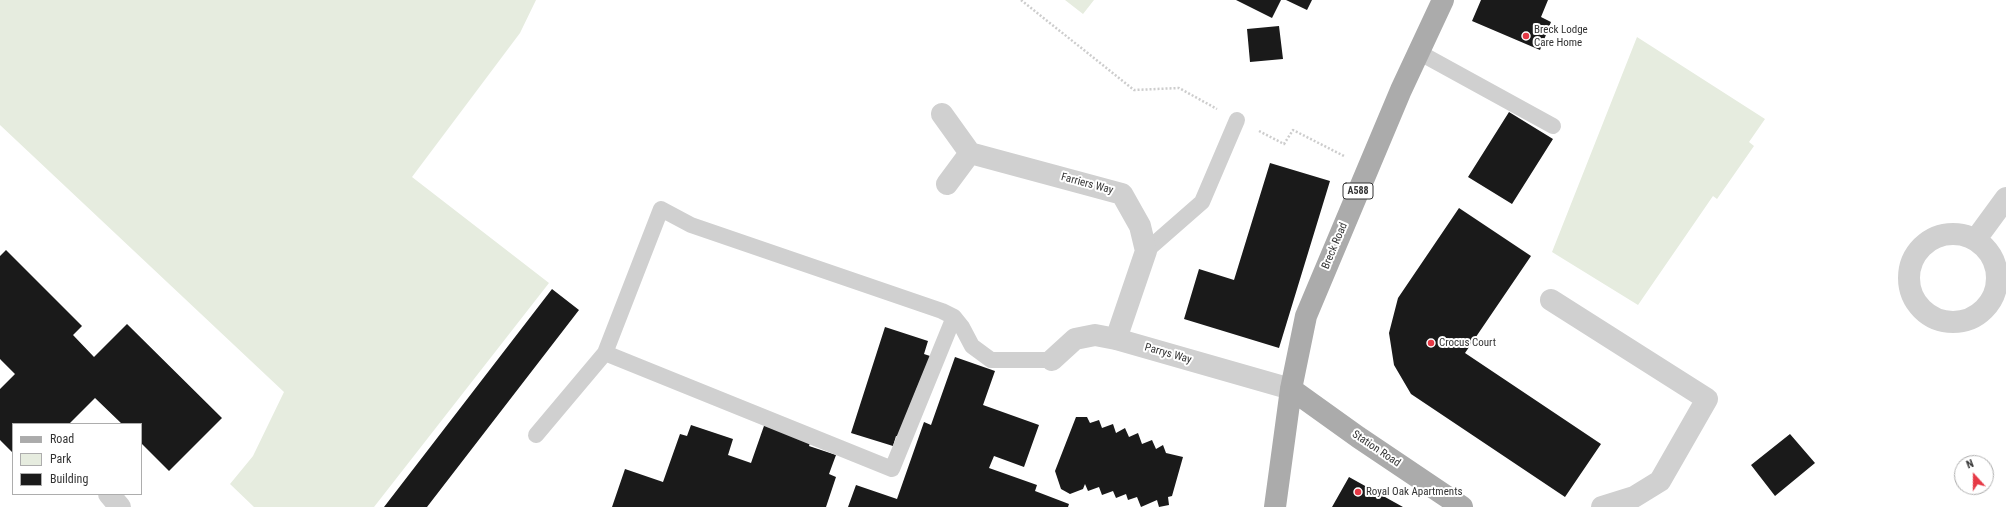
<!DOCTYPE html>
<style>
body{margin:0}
#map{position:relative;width:2006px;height:507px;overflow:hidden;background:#fff;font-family:"Roboto Condensed",sans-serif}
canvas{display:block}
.legend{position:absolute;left:12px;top:423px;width:130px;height:72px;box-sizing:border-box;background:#fff;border:1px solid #adadad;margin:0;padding:5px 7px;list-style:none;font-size:12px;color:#333}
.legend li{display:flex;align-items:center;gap:8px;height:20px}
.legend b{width:20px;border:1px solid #adadad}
.north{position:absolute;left:1954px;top:455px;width:40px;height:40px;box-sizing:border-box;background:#fff;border:1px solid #adadad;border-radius:50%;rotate:339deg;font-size:11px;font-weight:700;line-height:16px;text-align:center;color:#333}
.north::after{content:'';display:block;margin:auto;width:14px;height:18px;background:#e63946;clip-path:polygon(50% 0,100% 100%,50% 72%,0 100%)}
</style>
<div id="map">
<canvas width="2006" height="507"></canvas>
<ul class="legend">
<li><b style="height:5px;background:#ababab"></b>Road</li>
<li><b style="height:11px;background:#e6ecdf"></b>Park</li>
<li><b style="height:11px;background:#1a1a1a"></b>Building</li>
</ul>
<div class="north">N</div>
</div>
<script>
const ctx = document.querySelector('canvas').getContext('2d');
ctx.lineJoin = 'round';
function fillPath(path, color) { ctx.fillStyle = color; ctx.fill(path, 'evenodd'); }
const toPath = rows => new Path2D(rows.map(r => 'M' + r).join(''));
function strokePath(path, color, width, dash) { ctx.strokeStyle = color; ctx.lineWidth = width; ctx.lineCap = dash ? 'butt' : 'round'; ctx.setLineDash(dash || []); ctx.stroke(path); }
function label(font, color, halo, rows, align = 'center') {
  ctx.font = font + ' "Roboto Condensed",sans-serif'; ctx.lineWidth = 4; ctx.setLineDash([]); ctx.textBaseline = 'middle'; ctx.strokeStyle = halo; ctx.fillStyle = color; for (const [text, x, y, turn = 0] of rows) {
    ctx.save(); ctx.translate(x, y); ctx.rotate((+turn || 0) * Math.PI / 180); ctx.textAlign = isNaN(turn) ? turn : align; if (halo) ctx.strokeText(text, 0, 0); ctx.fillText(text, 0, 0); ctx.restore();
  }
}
const green = toPath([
 [0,0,536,0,520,33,412,177,549,283,374,507,254,507,230,484,253,456,284,392,0,125],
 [1065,0,1094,0,1083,14],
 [1637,37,1765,119,1749,142,1754,146,1717,199,1713,196,1638,305,1552,252]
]);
const building = toPath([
 [1236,0,1281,0,1272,18],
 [1286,0,1312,0,1307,10],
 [1481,0,1548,0,1541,17,1551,22,1540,50,1472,21],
 [1279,26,1283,59,1250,62,1247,29],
 [1509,112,1553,139,1512,204,1468,177],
 [1270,163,1330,181,1279,348,1184,319,1199,269,1234,280],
 [1459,208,1531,256,1465,353,1601,444,1565,497,1411,394,1394,365,1389,333,1398,298],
 [6,250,82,326,73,335,94,357,127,324,222,418,169,471,141,443,141,424,122,424,95,398,69,424,13,424,13,453,0,440,0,389,15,374,0,359,0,256],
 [552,289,579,310,427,507,384,507],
 [885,327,928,341,924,354,930,356,904,438,896,436,893,446,851,433],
 [955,357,995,371,983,405,1039,425,1024,467,994,456,989,468,1037,485,1035,491,1069,504,1068,507,848,507,856,485,897,499,924,422,931,425],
 [1076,417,1087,417,1090,423,1099,420,1102,428,1113,424,1116,433,1125,428,1129,437,1138,433,1142,444,1152,440,1156,449,1163,445,1166,453,1183,457,1172,496,1168,497,1169,505,1159,507,1157,500,1141,507,1137,497,1128,500,1126,494,1116,498,1113,491,1102,495,1099,487,1088,491,1085,484,1083,489,1070,494,1061,489,1055,471],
 [765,423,811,439,809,446,836,455,829,474,836,477,826,507,612,507,625,469,663,482,680,434,687,436,691,425,733,439,728,455,751,463],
 [1790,434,1815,463,1775,496,1751,465],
 [1349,477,1403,507,1332,507]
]);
const path = toPath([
 [1021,0,1134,90,1179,88,1217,109],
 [1259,131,1284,144,1293,130,1344,156]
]);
const service = toPath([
 [1420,53,1553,126],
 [1146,251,1202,202,1237,120],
 [605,353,892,469,954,317],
 [536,435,605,353,661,209,691,225,942,311,954,317,962,327,972,346,991,360,1052,360]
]);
const minor = toPath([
 [942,114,970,153,1122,194,1140,226,1146,251,1116,339],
 [947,184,970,153],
 '1909 278a44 44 0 1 1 88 0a44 44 0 1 1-88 0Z',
 [1976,239,2006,198],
 [1551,300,1707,399,1660,481,1634,497,1602,507],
 [1052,360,1075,339,1095,335,1116,339,1291,389],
 [109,494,120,507]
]);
const primary = toPath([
 [1291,389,1358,437,1462,507],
 [1275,507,1291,389,1306,316,1401,90,1443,0]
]);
const markers = [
 [1526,36,4,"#e63946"],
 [1431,343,4,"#e63946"],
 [1358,492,4,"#e63946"]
];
const shields = [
 [1358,191,30]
];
const shieldNames = [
 ["A588",1358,191]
];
const poiNames = [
 ["Breck Lodge",1534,30],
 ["Care Home",1534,43],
 ["Crocus Court",1439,343],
 ["Royal Oak Apartments",1366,492]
];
const streetNames = [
 ["Farriers Way",1087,184,15],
 ["Breck Road",1335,246,-67],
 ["Parrys Way",1168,354,16],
 ["Station Road",1376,449,34]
];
fillPath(green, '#e6ecdf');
fillPath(building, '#1a1a1a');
strokePath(path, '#cdcdcd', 2.5, [2, 2]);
strokePath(service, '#d0d0d0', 16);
strokePath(minor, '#d0d0d0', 22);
strokePath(primary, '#ababab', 22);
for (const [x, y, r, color] of markers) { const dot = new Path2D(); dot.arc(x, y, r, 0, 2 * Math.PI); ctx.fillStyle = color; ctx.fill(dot); strokePath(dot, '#fff', 1.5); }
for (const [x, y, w] of shields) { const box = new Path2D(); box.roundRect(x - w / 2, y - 8, w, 16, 3); ctx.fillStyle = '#fff'; ctx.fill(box); strokePath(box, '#333', 1); }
label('bold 10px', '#333', null, shieldNames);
label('11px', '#333', '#fff', poiNames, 'left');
label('11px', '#333', '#fff', streetNames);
</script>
